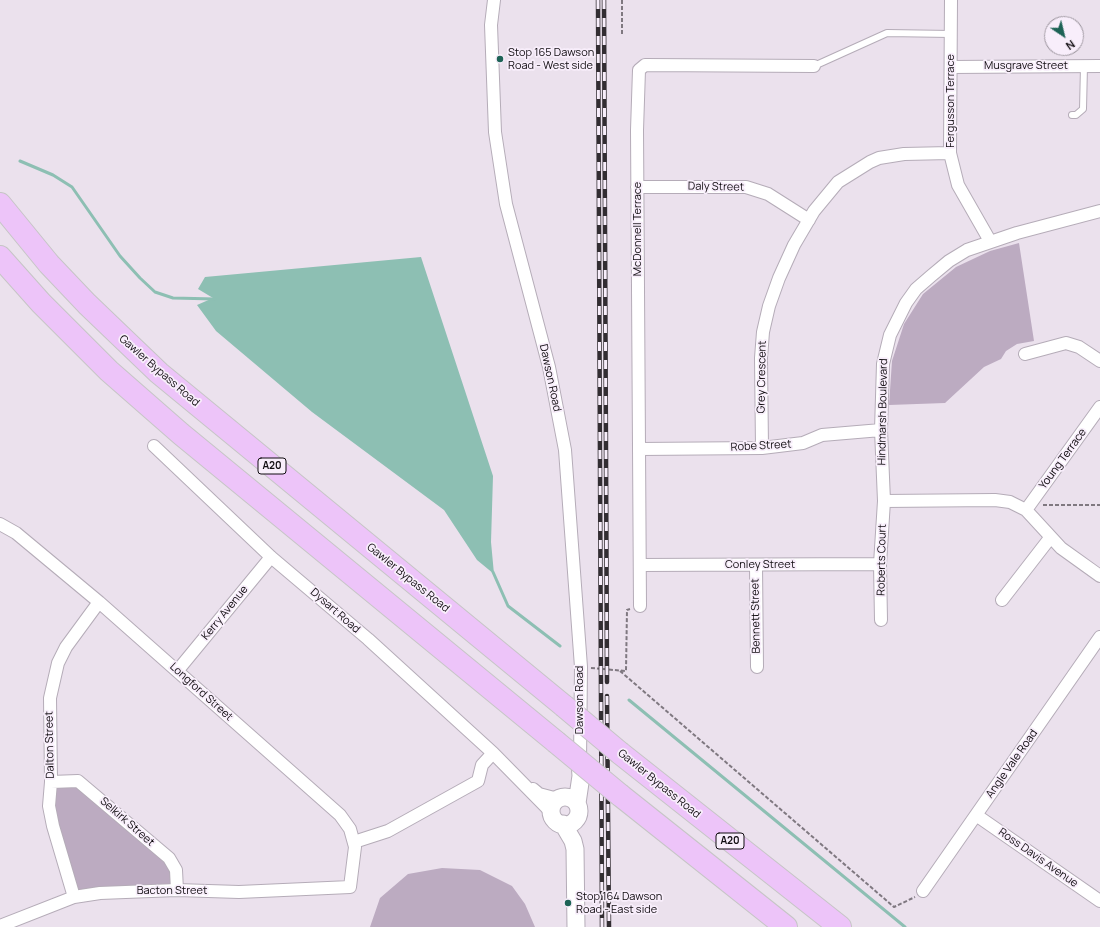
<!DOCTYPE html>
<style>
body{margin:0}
#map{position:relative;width:1100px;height:927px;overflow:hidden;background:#ebe1ed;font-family:Manrope,sans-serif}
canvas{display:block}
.north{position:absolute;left:1044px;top:16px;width:40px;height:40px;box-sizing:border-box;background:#f8eefb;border:1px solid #9b949d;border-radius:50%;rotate:145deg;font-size:11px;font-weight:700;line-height:16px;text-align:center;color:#100c10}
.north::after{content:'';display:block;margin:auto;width:14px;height:18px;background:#1d6356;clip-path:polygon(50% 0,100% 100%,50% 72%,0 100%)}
</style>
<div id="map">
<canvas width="1100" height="927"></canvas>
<div class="north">N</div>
</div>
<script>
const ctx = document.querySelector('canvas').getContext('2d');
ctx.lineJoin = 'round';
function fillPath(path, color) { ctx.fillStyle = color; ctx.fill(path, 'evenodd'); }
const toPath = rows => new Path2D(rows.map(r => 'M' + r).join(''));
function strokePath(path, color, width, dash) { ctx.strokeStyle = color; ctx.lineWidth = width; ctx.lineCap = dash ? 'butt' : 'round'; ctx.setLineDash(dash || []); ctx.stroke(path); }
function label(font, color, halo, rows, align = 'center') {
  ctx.font = font + ' Manrope,sans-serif'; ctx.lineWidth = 3.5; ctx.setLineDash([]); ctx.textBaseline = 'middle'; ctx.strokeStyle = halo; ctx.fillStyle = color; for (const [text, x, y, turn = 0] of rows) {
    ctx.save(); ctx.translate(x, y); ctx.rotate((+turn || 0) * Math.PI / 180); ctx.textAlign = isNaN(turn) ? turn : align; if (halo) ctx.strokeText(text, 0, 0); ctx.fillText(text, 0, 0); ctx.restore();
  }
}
const green = toPath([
 [1019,243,1034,341,1017,344,1006,351,1001,359,984,367,945,403,889,405,892,361,904,324,923,294,956,267,990,251],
 [71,780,169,858,177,890,74,897,53,826,51,782],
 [442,868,480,870,512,886,525,904,535,927,370,927,380,898,408,874]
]);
const water = toPath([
 [421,257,493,476,491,542,494,574,477,560,444,510,312,412,216,331,197,305,213,298,198,289,205,277]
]);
const stream = toPath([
 [20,161,53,175,72,187,120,256,140,278,155,292,173,298,215,299],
 [493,572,508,606,560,646],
 [629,700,905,927]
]);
const path = toPath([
 [622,0,622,36],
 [1043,505,1100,505],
 [591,668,626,671,627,610,630,609],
 [620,671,894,907,915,897]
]);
const lane = toPath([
 [814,66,887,33,951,34],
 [1072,115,1076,115,1083,109,1084,66]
]);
const street = toPath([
 [494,0,491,25,495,132,506,204,549,367,565,450,581,667,580,761],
 [951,0,950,153,958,185,990,241],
 [951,67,1100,66],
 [637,187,746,187,768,194,809,220],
 [1025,354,1066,343,1079,347,1100,361],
 [154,446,271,557,368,639,493,753,552,813],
 [762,448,761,358,763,332,769,306,779,278,794,245,814,211,838,182,870,162,879,158,904,154,950,153],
 [639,449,762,448,803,443,822,435,881,430],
 [884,501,995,500,1010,502,1026,510,1061,548,1100,576],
 [1026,510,1100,407],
 [0,524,16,533,99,602,340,815,350,829,355,847,350,887,239,892,177,890,100,893,74,897,0,926],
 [640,565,880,564],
 [756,565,757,667],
 [1002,600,1050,538],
 [640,606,637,130,639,70,645,65,814,66],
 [881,620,880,564,884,501,881,430,883,364,890,335,906,303,916,289,931,276,949,261,967,250,1017,233,1100,211],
 [178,670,271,557],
 [51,782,78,781,169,858,176,870,177,890],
 [533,789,539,794,558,799],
 [976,815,1100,901],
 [354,842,388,831,478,781,482,765,493,753],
 [923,891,1100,637],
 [74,897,53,826,49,806,51,782,50,698,58,663,66,647,99,602]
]);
const secondary = toPath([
 '551 811a14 14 0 1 1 28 0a14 14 0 1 1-28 0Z',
 [577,803,581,776,580,761],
 [563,824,573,841,575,849,576,927]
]);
const highway = toPath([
 [0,204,49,264,87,304,159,373,564,706],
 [0,257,41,303,109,371,181,434,556,742],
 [620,753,840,927],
 [620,795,786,927]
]);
const rail = toPath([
 [598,0,602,927],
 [604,0,607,682],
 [607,696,609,927]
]);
const highwayBridge = toPath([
 [564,706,620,753],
 [556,742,620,795]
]);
const markers = [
 [500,59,4,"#1d6356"],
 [568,903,4,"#1d6356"]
];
const shields = [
 [272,466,28],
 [730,841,28]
];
const shieldNames = [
 ["A20",272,466],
 ["A20",730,841]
];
const poiNames = [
 ["Stop 165 Dawson",508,53],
 ["Road - West side",508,66],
 ["Stop 164 Dawson",576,897],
 ["Road - East side",576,910]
];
const streetNames = [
 ["Musgrave Street",1026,66],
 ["Fergusson Terrace",951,101,-90],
 ["Daly Street",716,187,1],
 ["McDonnell Terrace",638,229,-90],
 ["Gawler Bypass Road",159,371,41],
 ["Grey Crescent",762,377,-89],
 ["Dawson Road",550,378,78],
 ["Hindmarsh Boulevard",883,412,-89],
 ["Robe Street",761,446,-3],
 ["Young Terrace",1063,459,-54],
 ["Roberts Court",882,560,-89],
 ["Conley Street",760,565],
 ["Gawler Bypass Road",408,578,39],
 ["Dysart Road",335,611,41],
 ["Kerry Avenue",225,613,-51],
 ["Bennett Street",756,616,-91],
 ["Longford Street",201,692,42],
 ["Dawson Road",580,700,-90],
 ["Dalton Street",50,745,-91],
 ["Angle Vale Road",1012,764,-55],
 ["Gawler Bypass Road",659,784,39],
 ["Selkirk Street",127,822,41],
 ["Ross Davis Avenue",1038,858,35],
 ["Bacton Street",172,891]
];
fillPath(green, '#bcabc1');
fillPath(water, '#8dbfb3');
strokePath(stream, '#8dbfb3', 3);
strokePath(lane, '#b5acb8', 8);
strokePath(street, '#b5acb8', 14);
strokePath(secondary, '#b5acb8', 19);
strokePath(highway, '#c6c5c6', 24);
strokePath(path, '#7f7880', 2, [4, 2]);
strokePath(lane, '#fff', 6);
strokePath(street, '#fff', 12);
strokePath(secondary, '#fff', 17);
strokePath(highway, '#edc4f9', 22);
strokePath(rail, '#322d32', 4.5);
strokePath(rail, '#f8eefb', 3, [9]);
strokePath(highwayBridge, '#c6c5c6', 24, []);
strokePath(highwayBridge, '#edc4f9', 22);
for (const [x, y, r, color] of markers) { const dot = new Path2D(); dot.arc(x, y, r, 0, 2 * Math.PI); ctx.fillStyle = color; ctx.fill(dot); strokePath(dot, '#f8eefb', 1.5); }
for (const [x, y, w] of shields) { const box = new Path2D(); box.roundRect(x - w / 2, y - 8, w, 16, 3); ctx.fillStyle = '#f8eefb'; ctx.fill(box); strokePath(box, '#100c10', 1); }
label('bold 10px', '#100c10', null, shieldNames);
label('11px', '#100c10', '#f8eefb', poiNames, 'left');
label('11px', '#100c10', '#f8eefb', streetNames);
</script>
